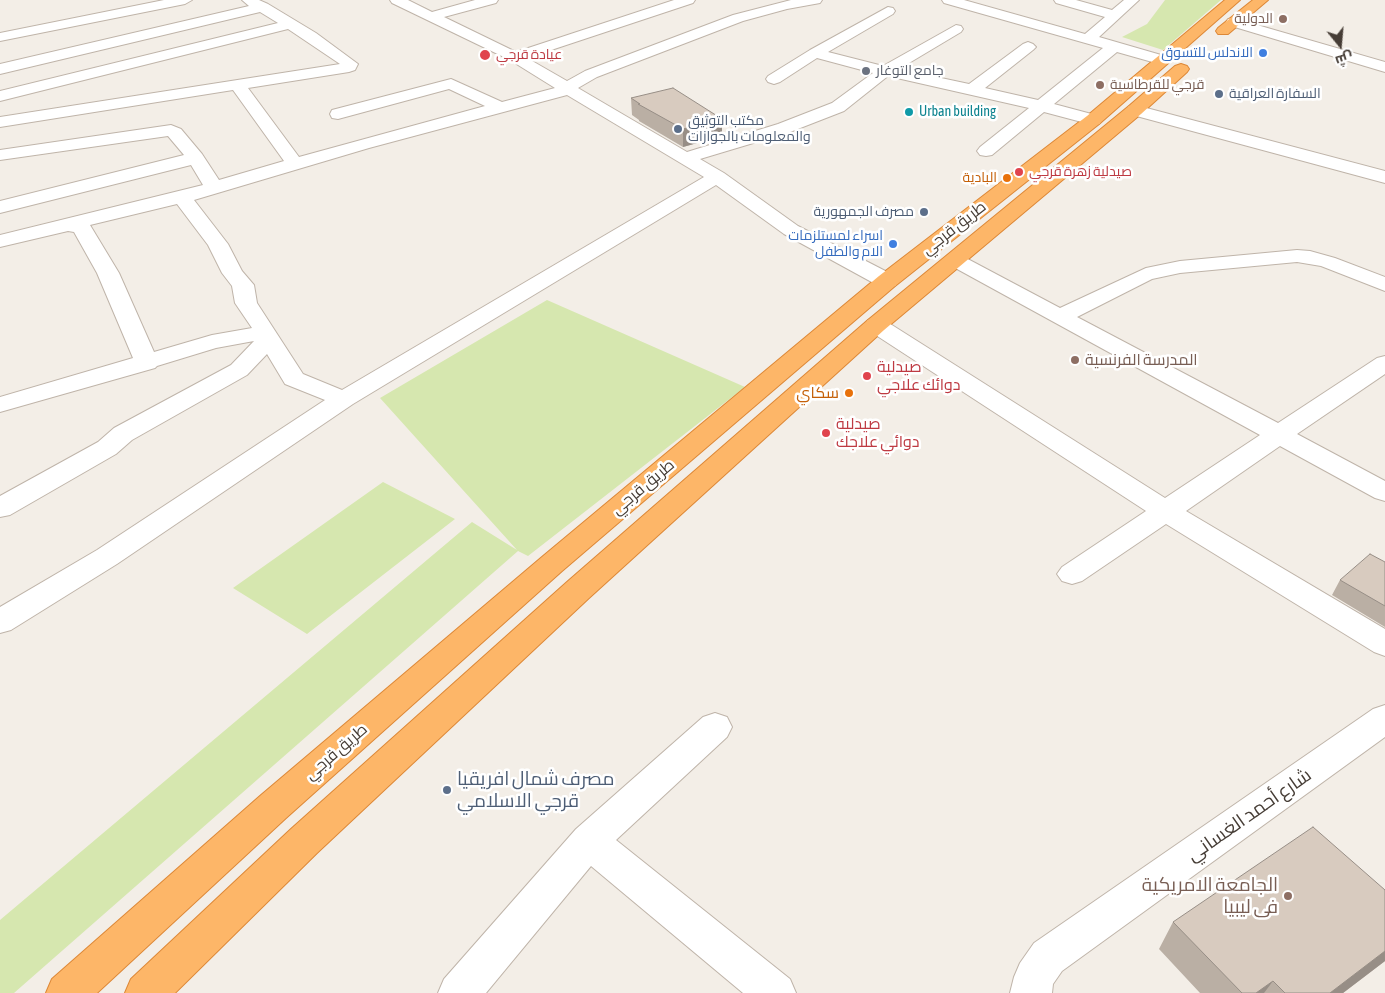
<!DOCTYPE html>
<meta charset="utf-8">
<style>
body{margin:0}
#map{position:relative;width:1385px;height:993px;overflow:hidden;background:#f3eee7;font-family:"Asap Condensed",Cairo,sans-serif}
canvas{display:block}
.north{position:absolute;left:1315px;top:20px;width:50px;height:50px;-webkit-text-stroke:4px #fff;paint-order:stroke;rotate:163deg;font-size:14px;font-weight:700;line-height:20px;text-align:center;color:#463d36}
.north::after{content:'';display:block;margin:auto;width:18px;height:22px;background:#463d36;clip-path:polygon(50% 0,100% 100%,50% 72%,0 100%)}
</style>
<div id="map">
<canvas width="1385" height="993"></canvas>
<div class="north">ش</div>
</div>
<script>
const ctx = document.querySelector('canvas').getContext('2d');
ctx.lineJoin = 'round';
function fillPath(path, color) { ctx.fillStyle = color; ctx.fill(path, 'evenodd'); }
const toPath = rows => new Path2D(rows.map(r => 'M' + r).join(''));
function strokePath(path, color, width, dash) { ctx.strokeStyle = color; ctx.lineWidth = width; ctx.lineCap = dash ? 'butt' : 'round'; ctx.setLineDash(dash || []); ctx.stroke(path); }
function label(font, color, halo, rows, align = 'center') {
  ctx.font = font + ' "Asap Condensed",Cairo,sans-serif'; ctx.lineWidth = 5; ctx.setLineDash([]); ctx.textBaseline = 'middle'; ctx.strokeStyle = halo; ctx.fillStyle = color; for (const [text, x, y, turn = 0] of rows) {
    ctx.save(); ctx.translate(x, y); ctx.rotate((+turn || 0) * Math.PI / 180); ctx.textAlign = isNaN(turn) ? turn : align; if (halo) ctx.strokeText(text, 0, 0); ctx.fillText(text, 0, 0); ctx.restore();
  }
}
const green = toPath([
 [1165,0,1221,0,1163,50,1122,37,1147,24],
 [547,300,745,387,528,556,518,551,14,993,0,993,0,920,472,522,517,550,380,398],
 [383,482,455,519,307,634,233,588]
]);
const street = toPath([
 [164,0,192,0,185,4,0,41,0,33,164,0],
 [242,0,259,0,268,4,316,33,358,64,355,70,349,72,248,88,299,157,485,106,449,89,338,119,332,118,330,114,332,110,451,79,502,102,555,88,510,60,392,3,390,0,408,0,432,12,475,0,498,0,496,3,444,17,516,52,674,0,695,0,693,3,527,58,567,81,585,71,733,15,791,0,822,0,820,3,787,9,743,21,597,77,578,88,687,152,778,124,832,103,873,73,817,58,780,82,774,84,768,82,766,79,768,76,810,50,888,7,893,8,895,11,893,14,828,52,883,66,956,25,961,26,963,29,961,32,899,69,969,84,1023,44,1028,42,1033,44,1036,47,1033,50,985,88,1038,100,1103,48,944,3,942,0,964,0,1085,34,1105,17,1056,3,1054,0,1076,0,1112,10,1124,0,1139,0,1099,37,1168,57,1171,60,1168,63,1163,65,1117,52,1054,104,1099,116,1102,120,1099,124,1093,125,1044,112,992,155,986,156,980,155,977,151,980,147,1029,108,888,76,844,111,790,132,700,159,724,173,798,226,895,276,898,281,895,286,887,287,879,286,784,234,716,185,353,404,117,564,11,630,0,633,0,607,97,550,325,400,285,384,267,354,247,375,132,440,116,454,10,515,0,517,0,496,98,442,114,428,231,365,254,341,216,348,157,366,155,368,0,412,0,397,133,358,97,273,74,232,68,231,0,247,0,235,203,185,191,165,0,213,0,201,184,155,168,136,0,160,0,150,171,125,181,129,202,154,219,180,284,161,233,90,0,127,0,117,340,64,288,29,0,101,0,91,278,23,260,12,0,74,0,64,249,6,242,0],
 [567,95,704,177,342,390,303,374,257,303,254,285,242,271,228,244,194,200,369,148,567,95],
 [177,204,208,245,222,273,232,286,235,303,252,328,212,335,154,352,119,273,90,225,177,204],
 [1233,18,1385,62,1385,72,1228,25,1226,22,1228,19,1233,18],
 [1135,105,1385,171,1385,183,1129,114,1127,110,1129,106,1135,105],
 [1297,250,1310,251,1335,258,1385,277,1385,291,1321,266,1297,262,1180,273,1152,279,1077,317,1278,423,1377,358,1385,356,1385,374,1297,434,1385,481,1385,501,1375,498,1280,446,1186,511,1385,629,1385,656,1374,652,1166,524,1082,581,1072,584,1062,581,1057,574,1062,567,1146,511,868,330,865,325,868,320,876,318,884,320,1165,498,1260,435,948,264,945,260,948,256,955,254,962,256,1060,308,1146,268,1180,261,1297,250],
 [1385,705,1385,737,1062,971,1053,984,1052,993,1010,993,1014,977,1020,963,1034,943,1373,709,1385,705],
 [715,713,727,717,732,727,727,737,616,840,790,979,796,993,743,993,591,866,486,993,438,993,444,979,576,829,703,717,715,713]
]);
const highway = toPath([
 [1225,0,1240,0,1099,124,895,286,562,571,286,818,97,993,46,993,52,979,260,796,542,557,879,276,1087,116,1225,0],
 [1253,0,1268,0,1228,34,1218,34,1216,31,1218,28,1253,0],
 [1181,64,1187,66,1189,69,1187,72,1141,114,884,330,589,598,317,853,175,993,125,993,131,979,291,829,567,582,868,320,1129,106,1175,66,1181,64]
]);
const wall = toPath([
 [631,98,722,136,683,147,639,121,639,120,632,115],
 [1385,562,1385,627,1332,595,1340,580],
 [1385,890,1385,961,1343,993,1200,993,1159,949,1173,922]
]);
const shadedWall = toPath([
 [722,119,722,136,683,147,683,129],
 [1385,951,1385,961,1343,993,1330,993],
 [1273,981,1264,993,1256,993]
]);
const building = toPath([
 [673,88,722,119,683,129,638,104,640,104,631,98,673,88],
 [1370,554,1385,562,1385,606,1340,580,1370,554],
 [1313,827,1385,890,1385,951,1330,993,1285,993,1273,981,1256,993,1242,993,1173,922,1313,827]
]);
const markers = [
 [1283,19,5,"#8d6e63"],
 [1263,53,5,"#3f7fe0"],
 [485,55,6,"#e0444e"],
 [866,71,5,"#6b7280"],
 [1100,85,5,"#8d6e63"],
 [1219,94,5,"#5c6f8a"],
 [909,112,5,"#0f9aa8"],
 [678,129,5,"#5c6f8a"],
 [1019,172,5,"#e0444e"],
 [1007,178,5,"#e8710a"],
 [924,212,5,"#5c6f8a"],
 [893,244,5,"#3f7fe0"],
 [1075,360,5,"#8d6e63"],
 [867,376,5,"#e0444e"],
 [849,393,5,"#e8710a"],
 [826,433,5,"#e0444e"],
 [447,790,5,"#5c6f8a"],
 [1288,896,5,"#8d6e63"]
];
const farEducationnames = [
 ["الدولية",1273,19],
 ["قرجي للقرطاسية",1110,85,"left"]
];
const farShopnames = [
 ["الاندلس للتسوق",1253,53],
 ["اسراء لمستلزمات",883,236],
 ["الام والطفل",883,252]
];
const farHealthnames = [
 ["عيادة قرجي",496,55],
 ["صيدلية زهرة قرجي",1029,172]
];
const farWorshipnames = [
 ["جامع التوغار",876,71]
];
const farServicenames = [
 ["السفارة العراقية",1229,94],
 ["مكتب التوثيق",688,121],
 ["والمعلومات بالجوازات",688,137],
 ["مصرف الجمهورية",914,212,"right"]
];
const farCulturenames = [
 ["Urban building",919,112]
];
const farFoodnames = [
 ["البادية",997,178]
];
const streetNames = [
 ["طريق قرجي",954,228,-38],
 ["طريق قرجي",643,487,-40],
 ["طريق قرجي",336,752,-41]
];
const educationNames = [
 ["المدرسة الفرنسية",1085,360]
];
const healthNames = [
 ["صيدلية",877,367],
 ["دوائك علاجي",877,385],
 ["صيدلية",836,424],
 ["دوائي علاجك",836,442]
];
const foodNames = [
 ["سكاي",839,393]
];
const nearServicenames = [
 ["مصرف شمال افريقيا",457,779],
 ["قرجي الاسلامي",457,801]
];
const nearStreetnames = [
 ["شارع أحمد الغساني",1249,815,-35]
];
const nearEducationnames = [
 ["الجامعة الامريكية",1278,885],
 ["فى ليبيا",1278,907]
];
fillPath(green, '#d6e7af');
strokePath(street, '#bfb4a9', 2);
strokePath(highway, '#dd8837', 2);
fillPath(street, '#fff');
fillPath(highway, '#fdb668');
fillPath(wall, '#baafa4');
fillPath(shadedWall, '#978e86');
fillPath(building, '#d8cbbf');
strokePath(building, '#978e86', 1);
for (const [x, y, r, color] of markers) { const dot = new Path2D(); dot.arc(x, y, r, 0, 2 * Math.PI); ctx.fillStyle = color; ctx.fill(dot); strokePath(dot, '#fff', 2); }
label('14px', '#785e54', '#fff', farEducationnames, 'right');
label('14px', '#366cbe', '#fff', farShopnames, 'right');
label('14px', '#be3a42', '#fff', farHealthnames, 'left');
label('14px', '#5b616d', '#fff', farWorshipnames, 'left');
label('14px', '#4e5e75', '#fff', farServicenames, 'left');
label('14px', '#0d838f', '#fff', farCulturenames, 'left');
label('14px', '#c56008', '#fff', farFoodnames, 'right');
label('16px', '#463d36', '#fff', streetNames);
label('16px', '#785e54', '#fff', educationNames, 'left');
label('16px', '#be3a42', '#fff', healthNames, 'left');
label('16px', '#c56008', '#fff', foodNames, 'right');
label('19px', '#4e5e75', '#fff', nearServicenames, 'left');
label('19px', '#463d36', '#fff', nearStreetnames);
label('19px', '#785e54', '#fff', nearEducationnames, 'right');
</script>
